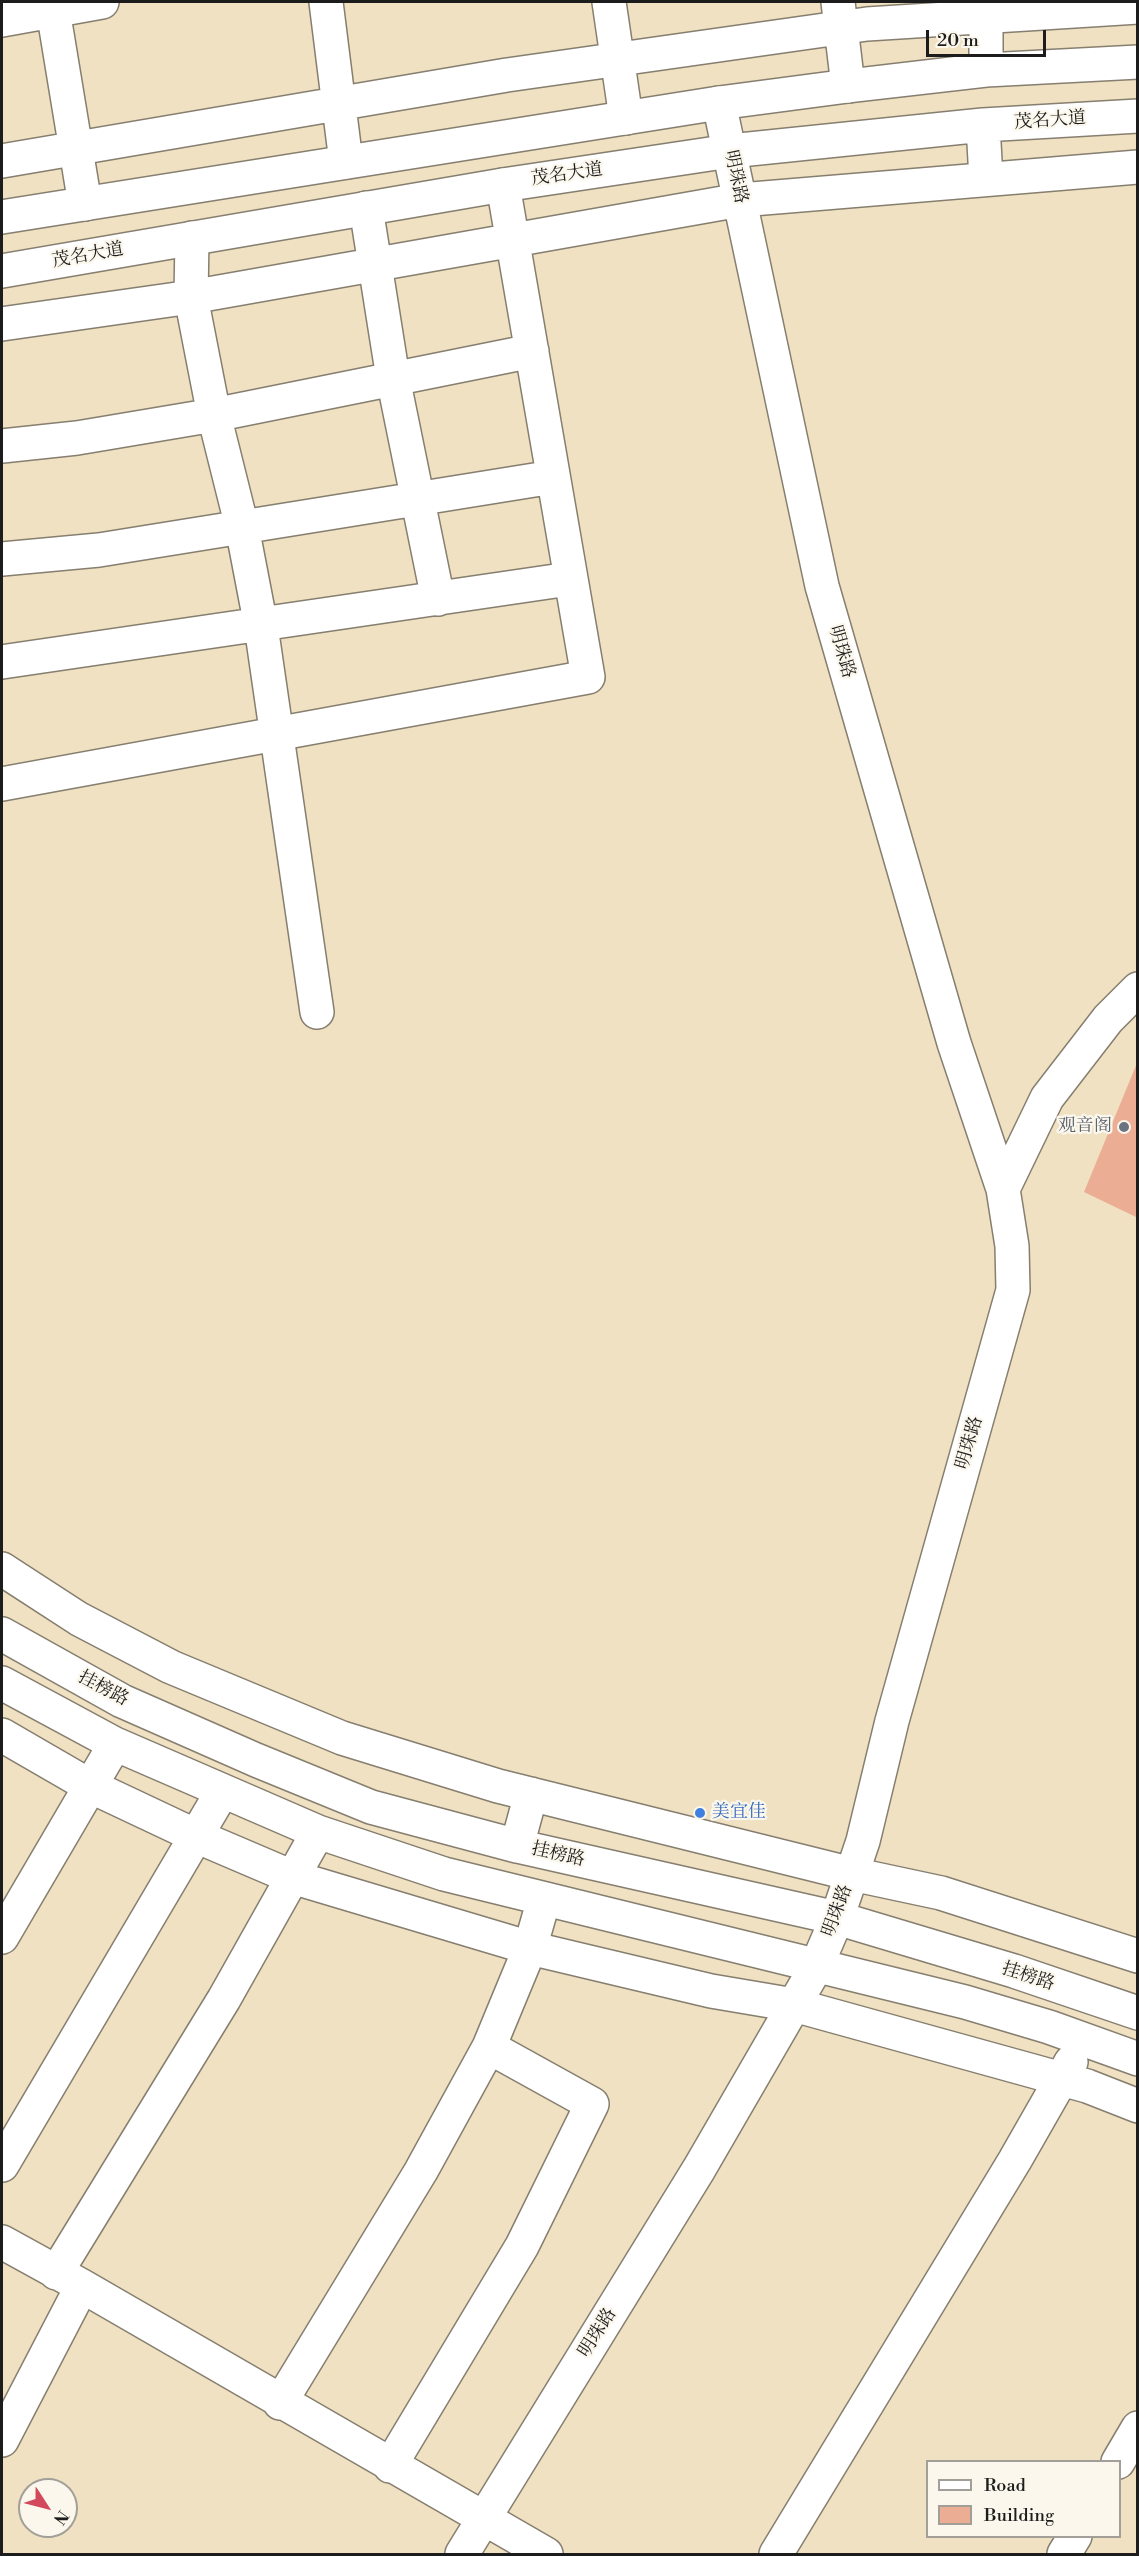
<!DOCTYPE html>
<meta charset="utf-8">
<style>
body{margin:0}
#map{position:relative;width:1139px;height:2556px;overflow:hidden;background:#efe1c2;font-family:"Libre Bodoni",serif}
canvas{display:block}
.frame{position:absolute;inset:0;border:3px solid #1c1c1c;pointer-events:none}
.legend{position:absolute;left:926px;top:2460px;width:195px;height:78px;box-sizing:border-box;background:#fbf7ec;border:2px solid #a29f99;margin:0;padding:8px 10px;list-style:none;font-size:18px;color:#1c1c1c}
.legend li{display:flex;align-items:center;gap:12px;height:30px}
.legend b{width:30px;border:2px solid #a29f99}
.north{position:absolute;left:18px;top:2478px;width:60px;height:60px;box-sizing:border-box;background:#fbf7ec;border:2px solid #a29f99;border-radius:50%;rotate:126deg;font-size:16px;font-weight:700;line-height:24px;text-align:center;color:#1c1c1c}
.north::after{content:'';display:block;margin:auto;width:21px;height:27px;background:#d1495b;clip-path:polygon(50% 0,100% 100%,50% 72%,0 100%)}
.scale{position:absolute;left:926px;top:30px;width:120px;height:27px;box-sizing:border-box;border:3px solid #1c1c1c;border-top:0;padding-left:8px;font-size:18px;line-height:21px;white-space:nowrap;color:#1c1c1c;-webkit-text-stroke:4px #fbf7ec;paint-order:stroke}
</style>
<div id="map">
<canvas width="1139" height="2556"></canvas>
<div class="frame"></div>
<ul class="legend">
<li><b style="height:8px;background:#fff"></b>Road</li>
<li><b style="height:16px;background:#ebae94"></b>Building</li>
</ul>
<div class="north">N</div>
<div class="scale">20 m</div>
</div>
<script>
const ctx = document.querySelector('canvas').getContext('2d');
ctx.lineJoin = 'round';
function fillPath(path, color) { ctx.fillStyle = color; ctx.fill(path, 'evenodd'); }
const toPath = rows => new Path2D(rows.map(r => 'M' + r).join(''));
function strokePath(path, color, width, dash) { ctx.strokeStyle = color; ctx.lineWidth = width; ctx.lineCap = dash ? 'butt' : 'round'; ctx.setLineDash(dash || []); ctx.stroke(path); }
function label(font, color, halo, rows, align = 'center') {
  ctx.font = font + ' "Libre Bodoni","Noto Serif SC",serif'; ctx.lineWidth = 4.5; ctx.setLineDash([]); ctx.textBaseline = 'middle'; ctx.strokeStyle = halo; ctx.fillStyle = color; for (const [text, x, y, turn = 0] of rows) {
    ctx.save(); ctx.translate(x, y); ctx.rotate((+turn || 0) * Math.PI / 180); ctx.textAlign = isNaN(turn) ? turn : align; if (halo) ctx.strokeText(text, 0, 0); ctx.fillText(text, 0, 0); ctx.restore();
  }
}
const building = toPath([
 [1137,1063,1138,1063,1138,1218,1084,1192]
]);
const minor = toPath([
 [326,2,346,162],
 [609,2,626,118],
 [838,2,848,86],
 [53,10,85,204],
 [2,20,102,2],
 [2,161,507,75,867,24,1138,7],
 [366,208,393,378,438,599],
 [192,238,191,297,214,415,242,527,261,626,317,1012],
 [2,324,191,297,740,200,1138,167],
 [2,446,77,438,214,415,532,351],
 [2,559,99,550,553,477],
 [2,662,569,579],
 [2,784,588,677,503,185],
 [1003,1189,1047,1098,1108,1019,1138,989],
 [2,1569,79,1619,171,1667,342,1738,498,1786,852,1874,941,1893,1138,1956],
 [2,1634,122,1701,256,1760,371,1807,517,1846,837,1918,1014,1971,1138,2013],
 [2,1683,115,1744,318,1832,444,1874,965,2002,1049,2027,1138,2059],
 [2,1735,90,1786,196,1836,292,1877,530,1948,711,1991,794,2005,1087,2086,1138,2106],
 [517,1846,531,1794],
 [2,1937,115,1744],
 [2,2165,222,1792],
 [2,2242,82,2286,546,2554],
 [56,2273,224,1999,318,1832],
 [280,2403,421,2171,489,2047,530,1948,544,1899],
 [2,2440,82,2286],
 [1118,2462,1138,2428],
 [390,2466,522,2246,592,2104,489,2047],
 [462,2554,699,2169,816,1967,837,1918,863,1841,892,1721,1013,1290,1012,1246,1003,1189,954,1043,822,586,719,103],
 [776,2554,1015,2160,1071,2062],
 [1064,2554,1075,2536]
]);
const major = toPath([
 [986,70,986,16],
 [983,125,986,179],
 [2,217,719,103,848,86,986,70,1138,62],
 [2,271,503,185,730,151,983,125,1138,116]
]);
const markers = [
 [1124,1127,6,"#6b7280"],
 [700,1813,6,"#3f7fe0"]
];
const streetNames = [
 ["茂名大道",1050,121,-4],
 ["茂名大道",567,175,-8],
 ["明珠路",735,177,78],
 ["茂名大道",88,256,-10],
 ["明珠路",841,652,74],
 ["明珠路",970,1443,-74],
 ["挂榜路",103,1689,28],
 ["挂榜路",558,1855,13],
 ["明珠路",838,1911,-70],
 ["挂榜路",1028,1977,18],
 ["明珠路",598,2333,-58]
];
const worshipNames = [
 ["观音阁",1112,1127]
];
const shopNames = [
 ["美宜佳",712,1813]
];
fillPath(building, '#ebae94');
strokePath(minor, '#867e6f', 36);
strokePath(major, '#867e6f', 36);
strokePath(minor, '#fff', 33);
strokePath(major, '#fff', 33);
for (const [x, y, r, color] of markers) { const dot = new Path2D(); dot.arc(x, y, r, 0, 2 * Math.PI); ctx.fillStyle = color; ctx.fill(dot); strokePath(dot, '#fbf7ec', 2); }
label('18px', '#1c1c1c', '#fbf7ec', streetNames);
label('18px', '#5b616d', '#fbf7ec', worshipNames, 'right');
label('18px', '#366cbe', '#fbf7ec', shopNames, 'left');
</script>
